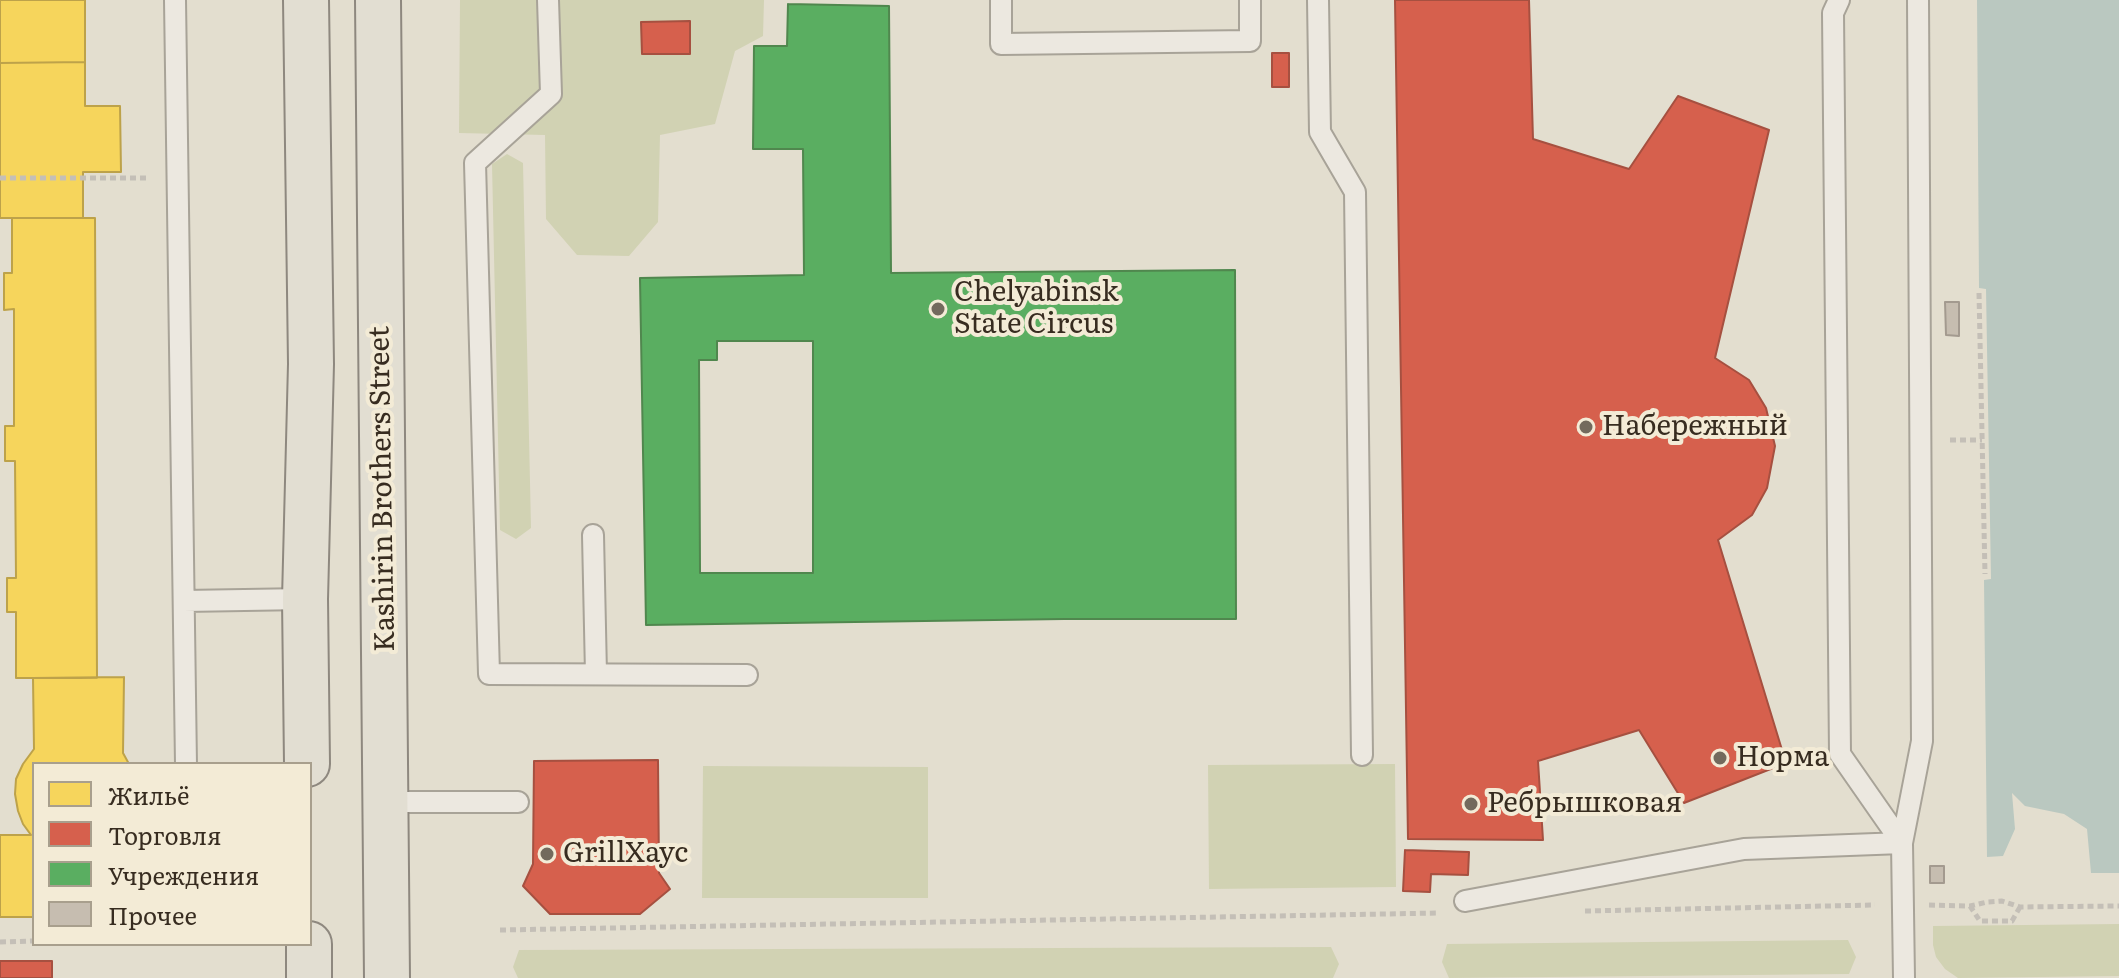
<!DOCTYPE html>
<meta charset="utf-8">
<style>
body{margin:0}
#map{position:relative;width:2119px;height:978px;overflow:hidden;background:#e3decf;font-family:Literata,serif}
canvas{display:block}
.legend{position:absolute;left:32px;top:762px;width:280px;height:184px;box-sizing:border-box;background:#f3ebd6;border:2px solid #a89f8d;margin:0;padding:10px 14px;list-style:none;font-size:24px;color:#372c20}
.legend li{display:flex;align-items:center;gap:16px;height:40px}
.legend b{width:40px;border:2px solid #a89f8d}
</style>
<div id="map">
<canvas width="2119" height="978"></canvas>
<ul class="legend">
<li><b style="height:22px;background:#f6d55c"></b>Жильё</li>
<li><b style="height:22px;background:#d6604d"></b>Торговля</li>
<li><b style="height:22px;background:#5aae61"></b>Учреждения</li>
<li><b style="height:22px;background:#c6bdb0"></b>Прочее</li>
</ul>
</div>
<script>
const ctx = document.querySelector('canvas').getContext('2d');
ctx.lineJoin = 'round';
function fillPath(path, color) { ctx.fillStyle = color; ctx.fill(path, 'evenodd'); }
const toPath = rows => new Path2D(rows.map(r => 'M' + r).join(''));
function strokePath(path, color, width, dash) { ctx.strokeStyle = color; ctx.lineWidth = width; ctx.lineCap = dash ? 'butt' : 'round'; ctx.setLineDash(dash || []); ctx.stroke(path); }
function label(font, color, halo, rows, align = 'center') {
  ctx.font = font + ' Literata,serif'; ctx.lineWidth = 8; ctx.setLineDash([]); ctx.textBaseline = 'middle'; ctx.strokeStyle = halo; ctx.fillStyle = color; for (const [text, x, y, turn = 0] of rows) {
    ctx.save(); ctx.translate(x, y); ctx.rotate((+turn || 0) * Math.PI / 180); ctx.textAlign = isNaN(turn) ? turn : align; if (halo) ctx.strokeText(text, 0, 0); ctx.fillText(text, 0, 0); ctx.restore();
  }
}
const green = toPath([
 [460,0,764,0,763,36,735,51,715,124,660,135,658,222,629,256,577,255,546,219,545,135,459,133],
 [507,154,523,163,531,528,516,539,500,530,492,164],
 [1395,764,1396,887,1209,889,1208,765],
 [703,766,928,767,928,898,702,898],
 [2119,924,2119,976,1958,978,1945,969,1936,957,1933,945,1933,926],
 [1848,940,1856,957,1849,974,1449,978,1442,962,1447,944],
 [1331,947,1339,964,1333,978,518,978,513,967,519,950]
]);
const water = toPath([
 [1977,0,2119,0,2119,873,2091,873,2087,829,2064,814,2025,806,2012,793,2015,829,2003,856,1987,857,1984,580,1991,579,1986,289,1979,288]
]);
const homes = toPath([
 [0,0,85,0,85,62,0,63,0,0],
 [85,62,85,106,120,106,121,172,83,172,83,218,0,218,0,63,85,62],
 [12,218,95,218,97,678,16,678,16,612,7,612,7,578,16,578,15,461,5,461,5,426,14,426,14,309,4,310,4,273,12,273,12,218],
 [124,677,123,753,129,764,34,764,34,917,0,917,0,835,31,835,23,824,18,811,15,794,16,779,23,764,34,749,33,678,124,677]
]);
const shops = toPath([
 [1395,0,1529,0,1533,139,1629,169,1678,96,1769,130,1715,358,1749,380,1766,408,1775,446,1767,488,1752,515,1718,540,1786,763,1684,803,1639,730,1538,761,1543,840,1408,839,1395,0],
 [690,21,690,54,642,54,641,22,690,21],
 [1272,53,1289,53,1289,87,1272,87,1272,53],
 [658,760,659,873,670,889,640,914,550,914,523,886,533,864,534,761,658,760],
 [1405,850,1469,852,1468,875,1431,874,1430,892,1403,891,1405,850],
 [0,961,52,961,52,978,0,978,0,961]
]);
const public = toPath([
 [788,4,889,6,891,273,1235,270,1236,619,1064,619,646,625,640,278,804,275,803,149,753,149,754,46,787,46,788,4],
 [717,341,813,341,813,573,700,573,699,360,717,360,717,341]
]);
const building = toPath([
 [1945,302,1959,302,1959,336,1946,335,1945,302],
 [1930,866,1944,866,1944,883,1930,883,1930,866]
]);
const path = toPath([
 [0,178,149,178],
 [1979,293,1985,574],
 [1950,440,1982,440],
 [1929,905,1970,906,1987,902,2002,901,2020,907,2119,906],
 [1970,906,1980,921,2012,921,2020,907],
 [1585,911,1875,905],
 [500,930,1439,913],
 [0,942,34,941]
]);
const lane = toPath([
 [175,0,186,764],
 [548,0,551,94,475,163,489,674,747,675],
 [1001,0,1001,44,1250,41,1250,0],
 [1318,0,1320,132,1355,192,1362,755],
 [1839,0,1833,13,1840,754,1902,843],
 [593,535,596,674],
 [184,601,305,599],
 [386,802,518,802],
 [1465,901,1744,849,1902,843],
 [1904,978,1902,843,1922,741,1918,0]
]);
const primary = toPath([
 [306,0,311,364,305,599,307,764],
 [378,0,387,978],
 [309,944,309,978]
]);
const markers = [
 [938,309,8,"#736a5d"],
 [1586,427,8,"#736a5d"],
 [1720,758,8,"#736a5d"],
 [1471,804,8,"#736a5d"],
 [547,854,8,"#736a5d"]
];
const poiNames = [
 ["Chelyabinsk",954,293],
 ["State Circus",954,325],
 ["Набережный",1602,427],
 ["Норма",1736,758],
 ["Ребрышковая",1487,804],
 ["GrillXayc",563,854]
];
const streetNames = [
 ["Kashirin Brothers Street",383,489,-91]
];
fillPath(green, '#d1d2b3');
fillPath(water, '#bac8c0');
fillPath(homes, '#f6d55c');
strokePath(homes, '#bda24a', 2);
fillPath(shops, '#d6604d');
strokePath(shops, '#a65040', 2);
fillPath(public, '#5aae61');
strokePath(public, '#50874e', 2);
fillPath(building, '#c6bdb0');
strokePath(building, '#a39a8f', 2);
strokePath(lane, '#a8a398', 24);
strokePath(primary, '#8e887f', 48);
strokePath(path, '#c4bfb7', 5, [6, 4]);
strokePath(lane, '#ece8e0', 20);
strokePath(primary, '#e2ded2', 44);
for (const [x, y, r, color] of markers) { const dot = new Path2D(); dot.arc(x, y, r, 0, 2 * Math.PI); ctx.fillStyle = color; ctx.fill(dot); strokePath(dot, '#f3ebd6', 3); }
label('28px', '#372c20', '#f3ebd6', poiNames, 'left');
label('28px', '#372c20', '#f3ebd6', streetNames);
</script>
